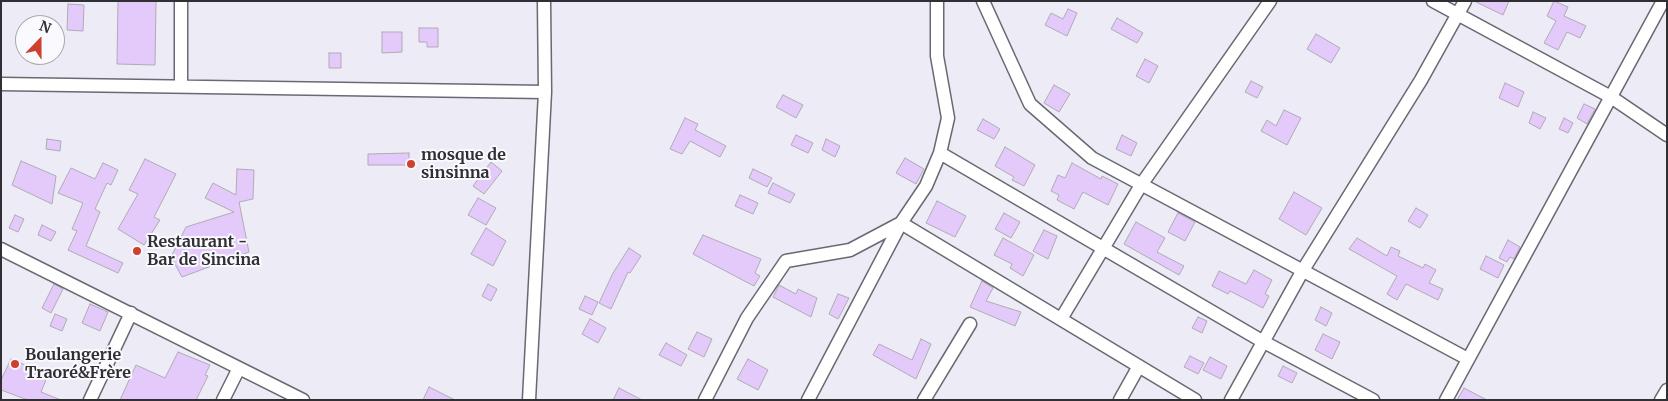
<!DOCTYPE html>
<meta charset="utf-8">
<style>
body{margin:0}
#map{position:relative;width:1668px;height:401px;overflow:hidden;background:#ecebf6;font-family:Merriweather,serif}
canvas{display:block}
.frame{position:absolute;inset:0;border:2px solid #303034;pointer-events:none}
.north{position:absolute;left:15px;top:15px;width:50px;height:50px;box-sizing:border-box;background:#faf9fe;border:1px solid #a9a9ad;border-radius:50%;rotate:22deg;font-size:14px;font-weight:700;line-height:20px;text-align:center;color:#303034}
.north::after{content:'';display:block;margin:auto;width:18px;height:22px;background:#cd412e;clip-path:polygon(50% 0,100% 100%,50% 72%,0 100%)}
</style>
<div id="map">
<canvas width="1668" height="401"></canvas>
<div class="frame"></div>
<div class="north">N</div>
</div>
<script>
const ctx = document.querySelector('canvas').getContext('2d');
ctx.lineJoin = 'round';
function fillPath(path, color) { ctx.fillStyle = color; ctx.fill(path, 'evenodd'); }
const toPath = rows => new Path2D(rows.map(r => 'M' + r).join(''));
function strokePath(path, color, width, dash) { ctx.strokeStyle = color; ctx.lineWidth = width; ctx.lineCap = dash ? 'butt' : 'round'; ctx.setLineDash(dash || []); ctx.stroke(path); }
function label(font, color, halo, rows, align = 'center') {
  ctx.font = font + ' Merriweather,serif'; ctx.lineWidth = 4; ctx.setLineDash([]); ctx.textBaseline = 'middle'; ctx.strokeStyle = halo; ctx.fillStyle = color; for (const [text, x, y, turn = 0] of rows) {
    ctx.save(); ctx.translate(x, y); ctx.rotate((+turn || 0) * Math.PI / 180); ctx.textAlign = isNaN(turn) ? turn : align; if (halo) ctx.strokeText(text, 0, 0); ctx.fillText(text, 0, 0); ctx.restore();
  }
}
const building = toPath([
 [118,1,156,1,155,65,117,64,118,1],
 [1474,1,1509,1,1503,15,1474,1],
 [1554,1,1568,7,1564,16,1586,26,1580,38,1567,32,1558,50,1544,43,1556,21,1547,16,1554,1],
 [68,4,84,5,83,31,67,30,68,4],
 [1068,9,1077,13,1067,36,1045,25,1051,13,1063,19,1068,9],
 [1117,18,1143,33,1137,43,1111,29,1117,18],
 [419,28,438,28,438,47,427,47,427,42,419,42,419,28],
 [382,32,402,32,402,52,382,53,382,32],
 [1316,34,1340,48,1331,63,1307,49,1316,34],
 [329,53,341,53,341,68,329,68,329,53],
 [1145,59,1158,66,1149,83,1136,76,1145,59],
 [1251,81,1263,87,1257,98,1245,92,1251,81],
 [1505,83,1524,92,1518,107,1499,98,1505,83],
 [1054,85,1070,94,1059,112,1044,103,1054,85],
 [783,95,803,105,796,118,776,107,783,95],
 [1584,104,1595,109,1587,124,1577,118,1584,104],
 [1284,110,1301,118,1287,145,1261,131,1267,120,1276,126,1284,110],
 [1533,112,1546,118,1540,129,1529,123,1533,112],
 [685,118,698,124,695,130,726,146,720,157,690,141,682,154,670,149,685,118],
 [1564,118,1573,123,1568,133,1559,129,1564,118],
 [983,119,1000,129,994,139,977,130,983,119],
 [796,135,813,143,808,153,791,145,796,135],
 [1122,135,1137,143,1131,156,1116,149,1122,135],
 [47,139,61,141,60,151,46,149,47,139],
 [826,139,840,146,835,157,822,150,826,139],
 [1005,147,1035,165,1024,186,1012,180,1014,177,995,166,1005,147],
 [409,153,409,165,368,165,368,154,409,153],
 [905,158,924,169,916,184,896,173,905,158],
 [145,159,176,174,154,217,160,220,144,245,118,229,138,194,129,190,145,159],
 [21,161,56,176,52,204,12,185,21,161],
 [491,162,502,171,484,194,473,186,491,162],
 [103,163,118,170,111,185,107,183,95,209,100,212,86,246,123,263,118,273,68,250,77,231,72,229,83,203,58,193,71,168,95,179,103,163],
 [1072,163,1101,179,1102,176,1118,184,1108,205,1083,192,1074,209,1057,200,1059,195,1051,191,1058,175,1065,178,1072,163],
 [237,169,254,170,253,199,239,202,249,252,182,277,171,257,186,227,234,212,205,198,213,183,236,195,237,169],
 [753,169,772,178,767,187,749,178,753,169],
 [773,183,795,194,790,203,768,193,773,183],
 [1294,192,1322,208,1306,235,1279,219,1294,192],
 [740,195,758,203,753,214,735,206,740,195],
 [478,198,496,208,486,225,468,215,478,198],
 [937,201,966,216,955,237,926,223,937,201],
 [1416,208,1428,215,1420,228,1408,221,1416,208],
 [1004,213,1020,222,1011,238,995,229,1004,213],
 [1178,213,1195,222,1185,241,1168,232,1178,213],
 [15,215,24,219,18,232,9,228,15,215],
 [1136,222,1165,238,1157,252,1184,266,1179,275,1124,244,1136,222],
 [42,225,56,232,51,241,38,235,42,225],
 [486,228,506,241,493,266,471,254,486,228],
 [1044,230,1057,236,1048,259,1033,251,1044,230],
 [703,235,761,259,755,273,760,276,754,286,693,254,703,235],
 [1003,238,1034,255,1023,276,1010,268,1012,264,994,255,1003,238],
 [1357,238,1387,256,1391,247,1400,251,1398,256,1423,268,1425,264,1436,270,1429,283,1443,289,1438,300,1406,284,1397,300,1387,294,1397,276,1349,249,1357,238],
 [1508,240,1520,247,1514,259,1510,257,1507,262,1499,258,1508,240],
 [629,248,641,256,630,273,628,272,611,309,599,303,613,273,629,248],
 [1486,256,1504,265,1498,278,1480,269,1486,256],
 [1254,270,1272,280,1265,294,1269,296,1263,308,1230,291,1228,294,1212,286,1219,271,1246,284,1254,270],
 [982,281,993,288,986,301,1021,312,1015,326,970,307,982,281],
 [54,284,63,289,51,313,42,308,54,284],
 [488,284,497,289,491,301,482,296,488,284],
 [779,285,796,294,798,289,817,298,811,317,773,297,779,285],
 [838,294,849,298,838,319,829,314,838,294],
 [585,296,598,302,592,315,579,309,585,296],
 [90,304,108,312,100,331,82,323,90,304],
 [1321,307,1332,313,1326,326,1315,320,1321,307],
 [55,314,67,319,62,331,50,326,55,314],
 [1198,317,1207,321,1202,333,1192,328,1198,317],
 [590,319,606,328,598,343,582,334,590,319],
 [697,332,712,339,704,357,688,349,697,332],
 [1323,334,1340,342,1332,359,1315,350,1323,334],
 [921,339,931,344,916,379,873,355,879,344,912,360,921,339],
 [666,343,687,355,681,366,659,355,666,343],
 [178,352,210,365,205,375,208,376,196,400,120,400,136,365,165,378,178,352],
 [1190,356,1204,363,1198,374,1184,367,1190,356],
 [1210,357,1227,366,1221,379,1203,370,1210,357],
 [11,359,48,375,41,392,61,400,28,400,1,390,1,380,11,359],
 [748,359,768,370,758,390,737,379,748,359],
 [1283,366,1297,373,1292,383,1278,376,1283,366],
 [429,387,455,400,423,400,429,387],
 [619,388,642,400,613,400,619,388],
 [1464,388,1487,400,1457,400,1464,388]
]);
const street = toPath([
 [181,1,181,86],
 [983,1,1030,104,1092,158,1468,359],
 [1433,1,1611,97,1667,135],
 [1,84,545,92],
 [940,153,1262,341,1373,400],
 [1,249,303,400],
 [1061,319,1141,185,1270,1],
 [90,400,131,313],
 [223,400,239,368],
 [529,400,545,92,544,1],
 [705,400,747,318,786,261,850,250,901,223,926,186,940,153,948,118,937,56,937,1],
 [808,400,901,223,1195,400],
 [924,400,970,324],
 [1120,400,1139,366],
 [1231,400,1303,270,1421,80,1465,1],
 [1446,400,1663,1],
 [1661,400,1667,390]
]);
const markers = [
 [411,164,5,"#cd412e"],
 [137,251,5,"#cd412e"],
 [15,364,5,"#cd412e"]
];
const poiNames = [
 ["mosque de",421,155],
 ["sinsinna",421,173],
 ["Restaurant -",147,242],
 ["Bar de Sincina",147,260],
 ["Boulangerie",25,355],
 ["Traoré&Frère",25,373]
];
fillPath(building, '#e4cafb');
strokePath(building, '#afabb4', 1);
strokePath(street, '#696972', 15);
strokePath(street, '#fff', 12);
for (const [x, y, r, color] of markers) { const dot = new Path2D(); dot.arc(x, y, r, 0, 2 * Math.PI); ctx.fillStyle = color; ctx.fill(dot); strokePath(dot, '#faf9fe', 2); }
label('bold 16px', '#303034', '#faf9fe', poiNames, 'left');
</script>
